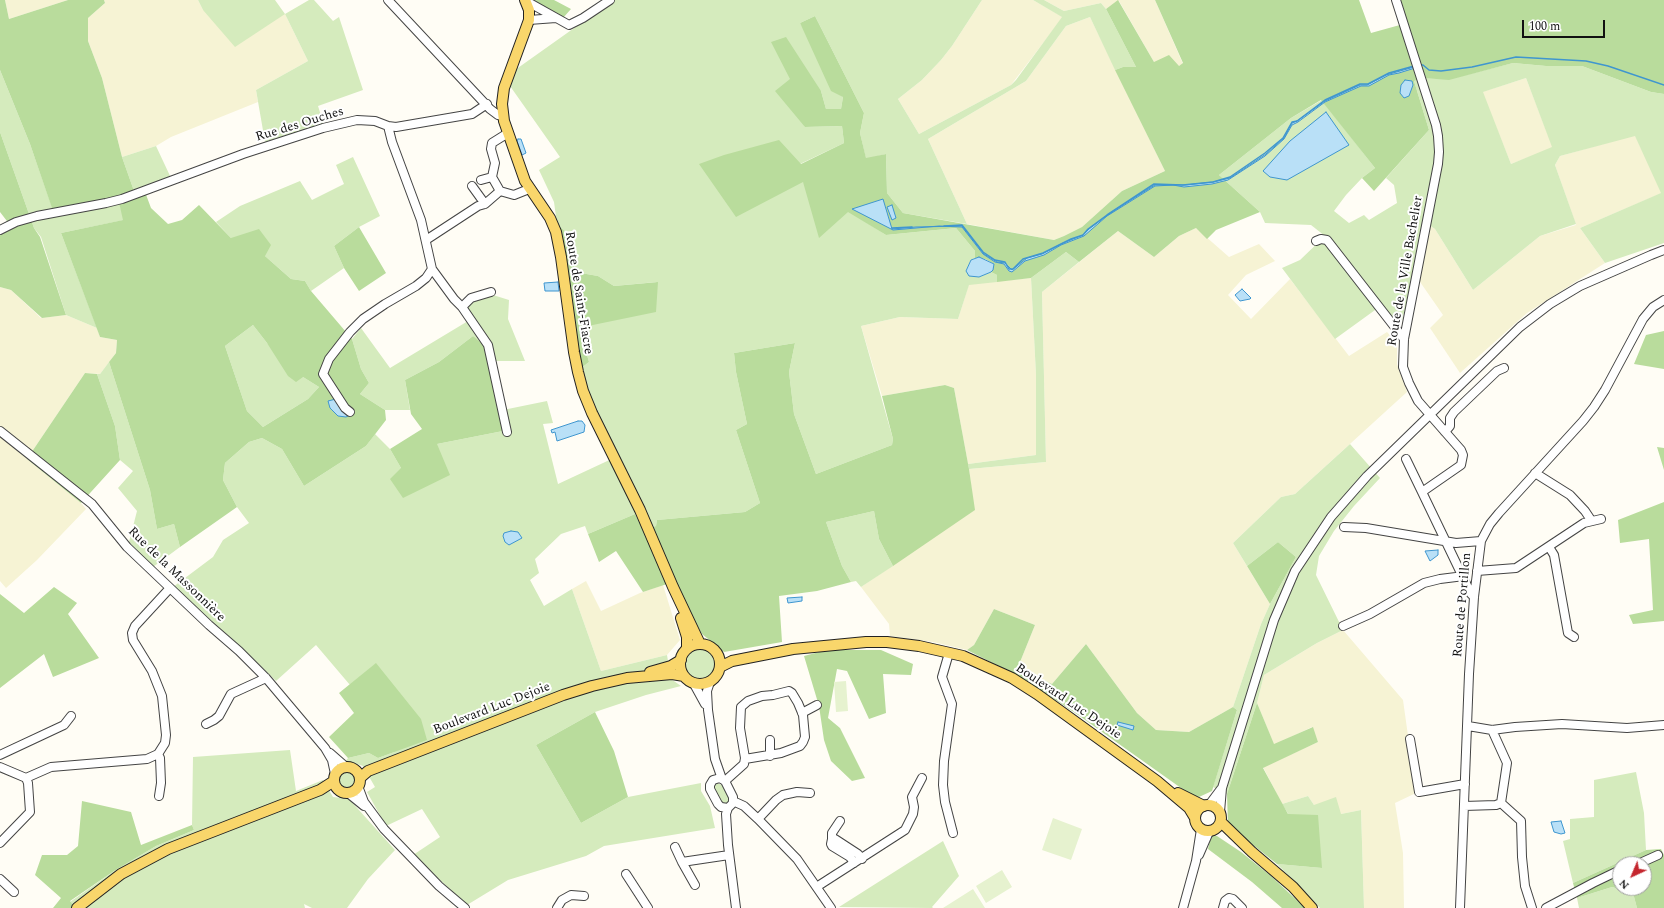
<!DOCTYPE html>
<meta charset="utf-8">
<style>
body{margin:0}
#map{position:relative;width:1664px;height:908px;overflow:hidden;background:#fffdf5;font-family:Spectral,serif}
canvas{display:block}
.north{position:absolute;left:1612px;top:856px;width:40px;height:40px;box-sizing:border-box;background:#fff;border:1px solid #a0a0a0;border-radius:50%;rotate:224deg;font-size:11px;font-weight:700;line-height:16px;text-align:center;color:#111}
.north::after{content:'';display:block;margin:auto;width:14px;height:18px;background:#c4262e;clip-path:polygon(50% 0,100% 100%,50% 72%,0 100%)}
.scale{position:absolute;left:1522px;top:20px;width:83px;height:18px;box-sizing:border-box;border:2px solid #111;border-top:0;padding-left:5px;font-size:12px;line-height:14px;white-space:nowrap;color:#111;-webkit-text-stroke:3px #fff;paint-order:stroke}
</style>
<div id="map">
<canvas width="1664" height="908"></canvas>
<div class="north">N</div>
<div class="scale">100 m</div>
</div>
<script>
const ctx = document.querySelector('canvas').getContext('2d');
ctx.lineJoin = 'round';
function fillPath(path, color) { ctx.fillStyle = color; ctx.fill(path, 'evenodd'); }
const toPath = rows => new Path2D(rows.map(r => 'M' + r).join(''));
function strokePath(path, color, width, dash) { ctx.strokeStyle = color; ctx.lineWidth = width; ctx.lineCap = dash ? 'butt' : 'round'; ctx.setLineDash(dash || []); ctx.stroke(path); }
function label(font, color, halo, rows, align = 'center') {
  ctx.font = font + ' Spectral,serif'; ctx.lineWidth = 4; ctx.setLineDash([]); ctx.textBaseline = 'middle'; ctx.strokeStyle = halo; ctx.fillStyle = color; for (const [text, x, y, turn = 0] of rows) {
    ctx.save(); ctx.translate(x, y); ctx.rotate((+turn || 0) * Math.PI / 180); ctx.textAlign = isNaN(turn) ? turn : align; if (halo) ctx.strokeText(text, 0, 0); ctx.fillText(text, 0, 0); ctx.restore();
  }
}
const farmland = toPath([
 [5,0,68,0,9,19],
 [104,0,198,0,203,10,285,14,308,61,256,90,258,102,171,137,156,146,122,157,102,78,88,41,88,18,105,3],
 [982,0,1033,0,1063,17,1011,85,919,134,898,99,922,80,941,60,952,46],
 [1044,0,1155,0,1183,64,1179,66,1154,62,1119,1,1106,9,1101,3,1064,11],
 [1090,17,1165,171,1122,191,1082,227,1064,236,1054,240,967,224,928,139,1026,81,1066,26],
 [1526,78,1553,148,1511,164,1482,92],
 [1635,135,1662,193,1580,228,1605,263,1527,313,1460,373,1430,328,1443,315,1418,279,1429,225,1435,229,1473,290,1540,236,1576,225,1555,165,1560,156],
 [1196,228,1229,257,1259,244,1275,261,1246,275,1228,295,1251,319,1290,279,1349,356,1387,332,1397,343,1397,364,1407,392,1295,494,1281,497,1233,543,1270,604,1261,624,1233,707,1189,732,1156,730,1137,713,1086,644,1052,684,1018,667,1035,625,994,609,974,645,967,650,933,642,890,636,889,624,861,587,974,510,969,469,1046,462,1042,292,1118,231,1154,257,1179,236],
 [1031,278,1036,375,1036,455,968,464,954,388,945,385,882,396,861,326,900,317,958,319,969,284],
 [0,287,11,290,41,318,66,315,97,328,100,337,117,340,116,353,100,374,85,373,27,459,81,503,86,509,37,560,6,588,0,581],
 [586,581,601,611,640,593,663,585,680,640,667,655,601,671,572,589],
 [1343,630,1403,700,1416,793,1395,803,1403,853,1404,908,1364,908,1361,810,1341,814,1314,805,1308,796,1282,804,1263,767,1318,742,1312,727,1274,745,1257,703,1264,675,1317,643]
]);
const green = toPath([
 [198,0,275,0,285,14,309,0,314,0,333,21,339,17,363,90,318,106,324,125,265,142,256,90,308,61,285,14,235,47,203,10],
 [605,0,982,0,952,46,941,60,922,80,898,99,919,134,1011,85,1016,80,1062,17,1033,0,1044,0,1064,11,1101,3,1106,9,1136,67,1123,67,1115,70,1090,17,1066,26,1026,81,928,139,967,224,903,213,887,193,886,154,866,159,860,133,864,113,815,16,800,23,843,97,841,109,826,109,821,91,790,80,805,127,842,126,844,143,800,164,803,182,886,235,956,228,975,251,975,258,971,260,966,271,979,277,991,272,997,275,997,282,969,285,958,319,900,317,861,326,893,439,892,445,816,474,794,414,789,372,795,343,734,353,736,372,747,424,736,430,760,503,745,512,657,520,656,526,642,530,635,514,588,534,585,526,561,534,535,559,539,573,530,580,544,606,572,589,601,671,667,655,671,679,681,686,646,695,595,712,536,745,581,823,628,797,701,783,701,791,710,806,715,828,604,846,586,856,508,880,467,905,413,855,440,837,422,809,386,826,367,792,375,787,363,766,351,762,345,762,348,758,369,753,378,758,394,752,376,664,350,685,316,645,276,681,244,650,173,587,213,557,223,540,249,523,237,507,223,480,225,463,249,442,262,438,282,449,304,486,366,446,375,434,390,449,401,468,437,444,503,431,498,411,547,401,553,423,543,424,558,484,618,456,591,401,580,369,589,362,580,330,583,327,657,282,614,286,598,276,575,272,567,233,557,224,554,202,539,170,560,157,510,86,515,70,608,4],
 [1513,63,1546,66,1582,66,1651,92,1664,94,1664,243,1605,263,1580,228,1661,193,1635,136,1560,156,1555,165,1576,224,1540,236,1473,290,1435,229,1429,225,1402,320,1394,322,1382,305,1335,339,1282,268,1300,260,1325,236,1311,225,1265,223,1260,212,1219,175,1291,118,1322,100,1375,168,1362,178,1346,195,1334,211,1349,223,1364,215,1369,220,1397,203,1394,185,1386,178,1429,130,1414,81,1424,78,1450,79],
 [1526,78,1552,147,1511,164,1483,92],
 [0,70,30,144,53,210,118,198,124,220,61,233,97,328,66,315,41,237,34,228,0,132],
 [156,146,171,178,134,191,122,157],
 [353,157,380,216,359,227,334,246,344,268,311,291,305,281,291,279,265,256,231,238,216,222,240,206,300,181,312,200,344,184,336,165],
 [1066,252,1079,262,1042,292,1046,462,969,469,968,464,1036,455,1036,375,1031,278],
 [493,295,509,300,508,319,525,361,490,361,473,336,439,362,405,380,410,410,385,410,360,394,369,383,361,369,352,339,361,328,390,368,473,318,466,306,475,299],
 [253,325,267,343,303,377,319,387,308,399,263,427,247,411,225,346],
 [109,362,150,490,157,529,174,524,180,547,153,567,129,542,137,511,118,488,133,471,120,460,115,426,97,374,100,374],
 [1350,444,1380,478,1354,506,1334,531,1319,556,1316,575,1343,630,1317,643,1264,675,1257,703,1227,794,1213,787,1237,710,1233,707,1261,624,1270,604,1296,557,1278,542,1247,566,1233,543,1281,497,1295,494],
 [874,511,879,539,893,566,861,587,856,581,851,582,842,566,826,522],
 '685 665a16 16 0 1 1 32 0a16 16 0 1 1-32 0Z',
 [290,750,296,791,323,780,333,797,349,799,395,850,368,879,347,908,312,908,304,904,305,908,75,908,70,902,114,871,156,846,194,830,192,825,193,757],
 '339 780a8 8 0 1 1 16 0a8 8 0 1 1-16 0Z',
 [1636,772,1644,813,1646,850,1573,883,1563,841,1570,839,1570,819,1594,817,1594,780],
 [717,783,722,785,728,796,728,803,726,804,720,801,715,789,715,785],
 [1308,796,1314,805,1336,797,1341,814,1361,810,1364,908,1320,908,1277,864,1322,868,1282,804],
 [943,841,959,876,932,907,933,908,839,907],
 [1612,887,1633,893,1637,908,1579,908,1577,898]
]);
const forest = toPath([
 [0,0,5,0,9,19,68,0,104,0,105,3,88,18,88,41,102,78,122,157,134,191,145,192,151,208,168,224,182,220,199,205,231,238,259,229,271,245,265,256,291,279,305,281,311,291,352,339,361,369,369,383,360,394,385,410,386,420,366,446,304,486,282,449,262,438,249,442,225,463,223,480,237,507,180,547,174,524,157,529,150,490,109,362,116,353,117,340,100,337,61,233,123,220,118,198,53,211,30,144,0,70],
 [253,325,267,343,288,376,296,382,303,377,319,387,308,399,263,427,247,411,225,346],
 [533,0,554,0,571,9,563,18],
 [1118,0,1154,62,1169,55,1179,66,1183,63,1155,0,1359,0,1371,33,1407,23,1400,0,1664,0,1664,94,1651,92,1582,66,1546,66,1513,63,1449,80,1424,78,1414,81,1429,130,1374,191,1362,178,1375,168,1321,100,1291,118,1219,175,1260,212,1216,230,1207,239,1196,228,1179,236,1154,257,1118,231,1079,262,1066,252,1031,278,997,282,997,275,991,272,994,264,985,259,975,258,975,251,956,228,886,235,848,212,819,238,803,182,736,217,699,164,724,155,779,140,801,164,844,143,842,126,805,127,775,91,790,79,771,42,786,37,821,91,826,109,841,109,843,97,831,91,800,23,815,16,864,113,860,133,866,158,886,154,887,193,903,213,1054,240,1064,236,1082,227,1122,191,1165,171,1115,70,1123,67,1136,67,1106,9],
 [0,132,34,228,40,237,66,315,42,318,11,290,0,287,0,230,10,225,0,212],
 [557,224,567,233,575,272,598,276,614,286,658,282,656,312,583,327,580,330,589,362,580,369],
 [359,227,386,273,359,291,344,268,334,246],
 [1664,331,1664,369,1634,364,1646,335],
 [473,336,487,348,498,411,503,431,437,444,450,475,403,498,390,479,401,468,390,449,422,429,411,414,405,380,439,362],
 [795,343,789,372,794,414,816,474,892,445,893,439,882,396,945,385,954,388,969,469,975,510,893,566,879,539,874,511,826,522,842,566,851,582,817,591,779,596,782,642,724,652,702,634,673,582,643,592,616,551,599,562,588,534,635,514,643,530,656,526,657,520,745,512,760,503,736,430,747,424,736,372,734,353],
 [85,373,97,374,115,426,120,460,81,503,27,459],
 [1657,447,1664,448,1664,470],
 [1664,502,1664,621,1633,624,1629,615,1653,610,1649,539,1620,543,1618,520],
 [1278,542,1296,557,1270,604,1247,566],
 [54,587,77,603,68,614,99,658,53,677,44,654,0,688,0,594,24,613],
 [994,609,1035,625,1018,667,1052,684,1086,644,1137,713,1156,730,1189,732,1233,707,1237,710,1212,791,1199,797,1188,793,1081,717,1026,680,967,650,974,645],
 [827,650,881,650,913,664,911,675,883,674,886,713,869,719,847,671,837,669,828,718,840,728,865,778,852,781,831,761,824,740,819,706,804,656],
 [376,663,421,719,427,740,378,758,369,753,348,758,329,737,354,713,339,693],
 [1257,703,1274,744,1313,727,1318,742,1263,768,1288,814,1318,815,1322,868,1277,864,1228,825,1227,794],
 [595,712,614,751,628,797,581,823,536,745],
 [82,801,131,812,141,845,192,825,194,830,156,846,114,871,70,901,75,908,53,908,61,898,35,875,42,855,67,855,78,846],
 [1211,836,1217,836,1241,852,1271,876,1305,908,1282,908,1252,882,1208,849],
 [1661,849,1664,855,1664,908,1637,908,1633,893,1612,887,1577,898,1573,883,1646,850],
 [1620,864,1644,864,1644,888,1620,888]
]);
const pitch = toPath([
 [846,681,848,711,836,712,834,682],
 [1053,818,1082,829,1071,860,1042,850],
 [1002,870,1012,887,986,903,976,886],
 [973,889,985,908,943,908]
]);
const water = toPath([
 [1414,67,1415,68,1399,73,1389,75,1369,86,1361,86,1325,102,1298,122,1292,125,1284,139,1265,156,1228,180,1212,184,1184,187,1173,185,1155,186,1107,216,1084,236,1061,245,1044,255,1025,261,1012,272,1009,271,1004,264,995,262,983,254,962,227,939,226,893,230,852,209,883,199,892,229,916,227,962,226,984,254,997,262,1005,263,1012,270,1027,258,1042,254,1063,243,1083,235,1089,229,1113,211,1155,185,1185,185,1213,182,1230,178,1266,154,1284,138,1292,123,1297,121,1325,101,1360,85,1367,85,1386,75,1414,67],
 [1405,80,1412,81,1413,85,1409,96,1404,98,1400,93,1401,85,1405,80],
 [1326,112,1349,145,1287,180,1270,177,1263,171,1290,141,1326,112],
 [518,139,521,139,526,153,522,155,517,141,518,139],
 [892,205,896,218,892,220,887,207,892,205],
 [979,257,994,264,993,270,991,272,979,277,969,276,966,271,971,260,979,257],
 [558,282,559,291,545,291,544,283,558,282],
 [1242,289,1251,298,1250,299,1240,301,1235,295,1242,289],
 [336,399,339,406,347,413,348,416,346,417,338,416,330,408,328,401,336,399],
 [578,421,582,421,585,425,584,432,557,441,555,432,552,433,551,430,578,421],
 [511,531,518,532,522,538,509,545,505,542,503,536,504,533,511,531],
 [1438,550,1438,555,1430,561,1425,551,1438,550],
 [802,597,802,601,788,603,787,598,802,597],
 [1118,722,1134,726,1133,730,1117,725,1118,722],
 [1561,821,1565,833,1561,834,1554,832,1551,822,1561,821]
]);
const stream = toPath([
 [1420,65,1423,65,1429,70,1441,71,1472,67,1516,57,1586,61,1608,66,1664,85],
 [944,226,962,225,983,252,995,260,1005,262,1009,269,1013,269,1023,259,1043,253,1071,239,1083,235,1088,229,1107,215,1154,184,1183,185,1213,182,1230,177,1265,153,1283,138,1292,122,1297,121,1325,100,1360,84,1368,84,1389,73,1414,66],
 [892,228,912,227]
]);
const minor = toPath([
 [388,0,490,109,498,115,503,116],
 [1396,0,1436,125,1438,136,1439,152,1438,164,1404,339,1403,367,1409,383,1418,401,1461,450,1463,455,1461,465,1422,492,1471,594,1474,597],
 [526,1,569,25,583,18,610,0],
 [529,20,556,18],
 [481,180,492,177],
 [472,186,485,204],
 [500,191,492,177,495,163,491,149,492,143,508,133],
 [0,230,16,222,37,216,106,203,122,199,243,154,323,128,357,120,375,121,388,126,396,127,472,114,487,104],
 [426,240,478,206,485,204,500,191,514,195,529,189],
 [1316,241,1321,239,1327,240,1404,339],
 [432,269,454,299,462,307,488,345,507,432],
 [462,307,471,298,491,292],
 [350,412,345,408,323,374,329,359,350,332,363,319,385,304,416,286,426,278,432,269,421,220,392,142,388,126],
 [0,431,92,504,127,547,209,625,239,651,266,678,325,748,332,760,335,774],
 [1445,432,1450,426,1450,418,1454,412,1497,371,1504,368],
 [1406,459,1422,492],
 [1535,473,1570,495,1585,511,1591,520],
 [1344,527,1366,528,1456,543,1481,541],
 [1549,547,1554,555,1568,633,1574,637],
 [1477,571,1516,568,1584,523,1601,519],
 [1343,626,1370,614,1424,583,1440,579,1464,576],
 [949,653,942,677,952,704,944,761,943,785,945,802,953,833],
 [710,682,707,691,708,710,715,759,722,779],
 [694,684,705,704],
 [802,713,817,705],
 [206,724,214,720,219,716,231,694,266,678],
 [1468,726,1492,730,1515,727,1562,724,1627,728,1664,725],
 [1492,730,1507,763,1501,803],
 [1410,739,1419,792,1465,784],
 [770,740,770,756],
 [330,753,346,767],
 [158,754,160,758,161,783,159,796],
 [0,755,64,725,71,716],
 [0,767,26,778,51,767,147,759,158,754,165,743,166,735,162,696,152,671,133,640,132,633,135,626,170,588],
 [720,778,725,781,733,797,733,803,728,808,721,807,718,804,710,789,710,785,713,780,720,778],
 [725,781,744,764,745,758,740,728,741,707,748,701,762,696,773,695,789,691,792,693,798,703,803,715,805,737,803,742,800,746,781,753,745,759],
 [358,786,364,802,384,829,439,886,465,908],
 [348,793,364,806],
 [733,801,744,806,758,819,797,859,831,908],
 [1501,803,1521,821,1522,857,1525,886,1532,908],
 [1209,805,1221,789],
 [1464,806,1496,805,1501,803],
 [728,808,726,814,728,845,736,908],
 [1220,812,1222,788,1274,620,1295,571,1331,517,1367,476,1520,327,1550,304,1580,286,1651,255,1664,250],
 [758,819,776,800,783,795,797,792,810,793],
 [832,839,832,833,840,821],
 [0,843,30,812,28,783,26,778],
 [675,847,682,862,695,885],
 [1199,855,1209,832],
 [682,862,729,855],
 [854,863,850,857,832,846,831,844,832,839,835,839,858,854,862,859],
 [1638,864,1658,855],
 [626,874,648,908],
 [0,879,14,892],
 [818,886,905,830,913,814,914,807,912,797,922,778],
 [557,908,562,900,571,895,584,896],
 [1183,908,1196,861,1201,829],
 [1223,908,1225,901,1229,898,1233,899,1242,908],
 [1460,908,1469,674,1474,597,1481,541,1490,524,1499,513,1583,421,1594,407,1605,390,1643,319,1653,307,1664,300],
 [1546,908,1593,883,1620,870]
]);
const major = toPath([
 [525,0,529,10,529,20,504,88,502,104,504,121,525,181,550,218,556,232,561,257,574,352,578,372,583,391,592,413,640,510,673,587,700,644],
 [681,618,687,637,687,649],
 '680 664a20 20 0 1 1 40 0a20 20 0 1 1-40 0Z',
 [720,667,732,661,793,649,866,642,887,642,919,646,963,656,1012,678,1037,694,1157,781,1189,808,1195,818],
 [650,672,671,666,681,660],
 '334 780a13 13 0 1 1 26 0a13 13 0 1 1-26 0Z',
 [360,778,368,771,563,695,592,686,627,678,672,674,684,676],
 [1178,793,1204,806],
 '1195 818a13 13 0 1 1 26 0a13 13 0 1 1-26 0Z',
 [1221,822,1252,852,1293,887,1312,908],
 [77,908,121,874,168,849,320,790,334,781]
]);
const streetNames = [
 ["Rue des Ouches",300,125,-17],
 ["Route de la Ville Bachelier",1406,271,-80],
 ["Route de Saint-Fiacre",578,293,81],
 ["Rue de la Massonnière",176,575,44],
 ["Route de Portillon",1463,605,-85],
 ["Boulevard Luc Dejoie",1068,702,34],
 ["Boulevard Luc Dejoie",492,709,-21]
];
fillPath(farmland, '#f6f3d4');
fillPath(green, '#d5ebbd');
fillPath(forest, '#b9dc9c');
fillPath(pitch, '#e6f2cf');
fillPath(water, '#b9e0f7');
strokePath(water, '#3f96cf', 1);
strokePath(stream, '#3f96cf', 1.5);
strokePath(minor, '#444', 10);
strokePath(major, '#222', 12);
strokePath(minor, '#fff', 8);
strokePath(major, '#f9d66b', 10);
label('13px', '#111', '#fff', streetNames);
</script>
